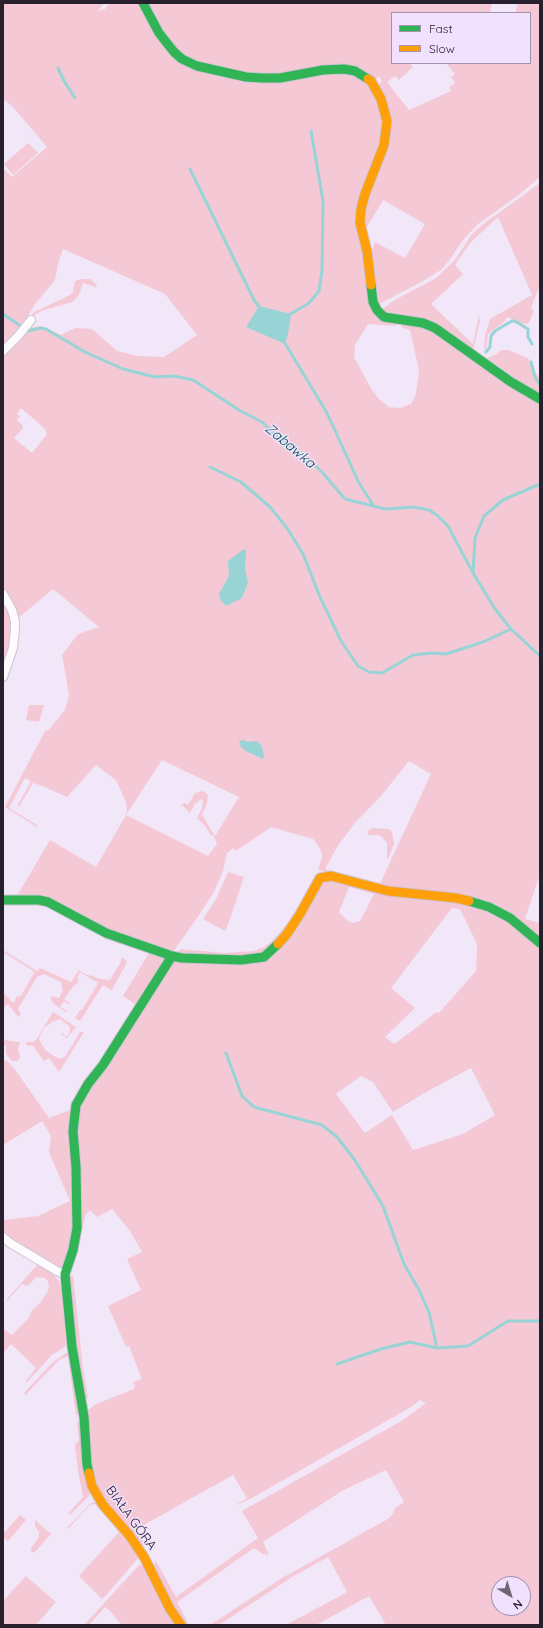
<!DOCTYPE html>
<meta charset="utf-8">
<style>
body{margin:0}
#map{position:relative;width:543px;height:1628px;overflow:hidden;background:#f1e7f8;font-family:Quicksand,sans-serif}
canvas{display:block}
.frame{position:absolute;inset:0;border:4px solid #29202e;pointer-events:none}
.legend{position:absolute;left:391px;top:12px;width:140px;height:52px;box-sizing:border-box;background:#f2e1fe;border:1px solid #a294ab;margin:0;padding:5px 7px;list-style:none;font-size:12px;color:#29202e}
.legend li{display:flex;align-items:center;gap:8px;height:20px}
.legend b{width:20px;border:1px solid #a294ab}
.north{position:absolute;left:491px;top:1576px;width:40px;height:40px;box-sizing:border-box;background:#f2e1fe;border:1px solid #a294ab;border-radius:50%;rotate:142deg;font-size:11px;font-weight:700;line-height:16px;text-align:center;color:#29202e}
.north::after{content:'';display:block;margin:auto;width:14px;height:18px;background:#6f6675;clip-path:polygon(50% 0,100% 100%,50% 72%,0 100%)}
</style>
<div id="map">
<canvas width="543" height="1628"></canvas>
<div class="frame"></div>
<ul class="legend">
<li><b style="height:5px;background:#30b455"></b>Fast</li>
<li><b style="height:5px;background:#ff9f0a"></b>Slow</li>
</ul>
<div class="north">N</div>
</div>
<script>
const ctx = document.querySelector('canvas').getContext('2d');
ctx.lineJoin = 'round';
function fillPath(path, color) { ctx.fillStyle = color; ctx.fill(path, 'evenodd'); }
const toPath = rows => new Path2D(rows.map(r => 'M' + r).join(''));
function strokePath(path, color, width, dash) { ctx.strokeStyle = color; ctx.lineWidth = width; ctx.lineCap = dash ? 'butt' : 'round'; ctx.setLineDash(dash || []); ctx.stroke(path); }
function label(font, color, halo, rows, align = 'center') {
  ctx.font = font + ' Quicksand,sans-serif'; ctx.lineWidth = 3; ctx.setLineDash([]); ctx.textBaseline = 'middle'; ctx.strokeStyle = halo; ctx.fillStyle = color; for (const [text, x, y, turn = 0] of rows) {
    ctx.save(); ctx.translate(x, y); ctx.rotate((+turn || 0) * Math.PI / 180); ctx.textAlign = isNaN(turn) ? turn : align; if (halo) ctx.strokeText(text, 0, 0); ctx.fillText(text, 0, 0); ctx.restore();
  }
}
const green = toPath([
 [3,3,104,3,98,11,105,9,110,3,140,3,146,15,150,13,145,3,492,3,490,13,392,13,392,63,409,63,413,67,399,80,395,76,387,82,409,110,451,91,449,87,455,83,451,77,455,74,446,63,530,63,530,13,515,13,518,3,540,3,540,177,516,197,478,224,463,240,448,262,441,270,421,282,379,304,375,299,370,257,375,242,405,258,425,224,383,200,367,227,368,237,365,232,363,220,365,204,379,167,388,135,389,117,385,101,378,86,382,81,380,77,373,79,363,71,355,68,345,66,331,66,282,76,247,74,206,67,196,63,180,54,176,57,193,68,248,79,284,81,320,73,342,71,351,73,361,77,369,84,375,93,383,112,384,132,375,163,361,199,358,212,359,226,368,276,370,302,372,309,380,318,395,322,396,326,368,324,355,345,354,357,372,390,379,399,389,407,400,408,411,404,416,394,419,370,410,330,401,327,402,325,405,323,424,326,435,331,509,383,540,401,540,874,525,919,540,923,540,939,523,925,521,931,540,949,540,1625,383,1625,385,1623,369,1596,316,1625,286,1625,347,1592,328,1557,292,1577,219,1625,210,1625,282,1578,388,1519,392,1515,395,1508,404,1502,386,1470,342,1491,263,1542,269,1555,263,1554,254,1548,177,1602,189,1625,185,1625,152,1566,156,1561,176,1597,258,1538,242,1511,403,1420,426,1403,420,1400,411,1407,252,1498,234,1506,247,1498,233,1475,135,1530,145,1545,141,1546,105,1503,93,1480,90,1465,88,1410,96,1404,134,1389,135,1385,133,1382,142,1379,129,1346,126,1347,108,1306,141,1290,127,1259,142,1252,130,1231,112,1209,97,1217,90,1210,86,1214,73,1265,66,1264,61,1269,15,1243,3,1233,3,1218,4,1220,38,1216,70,1201,49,1152,51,1136,42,1121,3,1145,3,1059,4,1061,6,1060,14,1068,49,1118,78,1107,173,961,177,960,238,962,265,959,281,946,317,889,320,885,326,882,337,881,388,893,394,889,379,886,431,774,409,761,381,796,354,824,337,847,325,869,368,881,366,883,318,870,322,858,322,853,319,847,313,839,271,827,236,851,233,848,227,853,223,871,214,892,197,918,173,952,108,931,80,918,47,898,41,896,17,896,50,840,96,867,126,815,127,808,126,802,116,780,96,765,67,797,40,785,33,783,19,807,18,805,31,781,25,778,9,808,37,825,37,827,5,807,45,731,49,730,65,710,69,695,62,655,78,634,99,627,53,589,17,619,3,591,3,168,12,177,47,147,12,106,3,99],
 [63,249,165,294,197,335,164,357,138,356,117,351,92,329,75,328,61,335,41,326,30,328,25,321,35,304,55,280,58,264],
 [21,408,44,428,47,434,32,453,14,438,23,428,23,426,17,420,20,416,17,414],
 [162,760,239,797,215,836,202,815,207,803,208,795,206,793,203,791,195,793,188,805,185,803,181,804,190,813,194,805,201,799,203,800,202,808,197,818,205,826,211,835,214,836,217,844,208,856,126,815],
 [349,887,374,894,360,921,354,923,348,921,339,912],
 [452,908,460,909,477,944,476,971,439,1013,436,1012,424,1022,394,1044,385,1037,415,1008,391,988],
 [471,1068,495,1115,463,1134,413,1150,392,1115,365,1133,336,1094,361,1076,373,1082,393,1112,426,1092],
 [499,1584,523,1584,523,1608,499,1608],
 [28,143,38,153,13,175,4,164],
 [540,183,540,286,531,307,534,311,528,324,515,322,512,319,507,317,504,322,488,334,486,349,484,350,485,336,490,319,532,295,498,217,470,243,455,265,463,274,431,304,473,344,479,315,480,321,474,347,473,350,442,330,387,314,383,310,385,307,393,301,436,278,455,260,472,234,482,225],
 [83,279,90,279,97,285,96,287,83,283,79,295,72,302,41,311,30,318,34,312,70,295,73,292,75,281],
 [501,350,508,350,528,358,531,363,531,370,540,377,540,396,487,358,497,354],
 [3,600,11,614,13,641,3,671],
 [29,705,44,705,39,722,26,720],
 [373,828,389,829,392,832,394,844,388,859,387,858,387,843,383,838,379,835,368,835,367,831],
 [228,872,244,877,230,919,225,931,203,919,216,899],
 [285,926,286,928,275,945,259,956,177,953,180,949,225,953,254,951,264,947,272,941],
 [115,940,165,958,138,1006,123,996,149,953,114,942],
 [3,950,37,971,40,968,71,982,79,970,89,976,90,975,100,979,110,980,121,962,121,958,124,958,127,962,112,990,103,985,80,1021,75,1018,80,1010,82,1010,98,983,80,972,77,978,79,980,76,985,75,984,64,999,70,1003,70,1005,64,1001,60,1007,67,1011,66,1012,54,1004,51,999,51,996,59,998,63,990,61,982,44,974,37,977,18,1009,21,1014,18,1017,8,1004,3,1008,3,991,6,996,9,997,10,1001,13,1002,15,1001,16,997,21,996,34,973,32,970,3,952],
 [53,1012,76,1027,67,1038,61,1034,62,1032,65,1036,68,1036,70,1030,70,1027,60,1019,52,1022,44,1028,39,1038,42,1045,46,1051,59,1059,65,1057,80,1032,84,1032,59,1072,49,1058,44,1061,33,1046,26,1045,26,1042,33,1042,36,1040],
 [5,1039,9,1041,20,1042,18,1049,20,1057,18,1061,12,1061,6,1054,6,1046,3,1044],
 [38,1264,52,1273,59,1281,62,1293,66,1346,52,1355,27,1382,25,1382,36,1368,11,1344,3,1353,3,1329,12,1335,28,1319,32,1310,40,1303,48,1291,49,1287,48,1281,45,1278,37,1277,27,1286,22,1284,7,1301,7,1299],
 [73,1275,83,1369,88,1398,84,1399,67,1279],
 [66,1353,69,1353,79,1414,76,1415,68,1356,59,1360,34,1386,26,1395,24,1393,53,1362],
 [77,1422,80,1422,90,1491,89,1496,71,1514,68,1514,83,1497,78,1471,75,1445,79,1440],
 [94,1502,100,1504,139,1557,108,1593,77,1625,102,1599,79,1576,119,1532,95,1504,90,1505,68,1529,67,1528,90,1504],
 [20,1515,26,1520,8,1541,3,1537,3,1534],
 [35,1520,51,1534,34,1553,31,1551,31,1548,39,1537,39,1532,35,1526],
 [139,1565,144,1565,178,1625,122,1625,109,1610,105,1607,89,1625,84,1625],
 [26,1576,56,1602,36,1625,3,1625,3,1601]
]);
const water = toPath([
 [259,306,291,314,288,334,285,344,246,327],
 [244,549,246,550,245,569,248,582,242,598,226,606,221,601,219,594,229,576,228,561],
 [244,740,248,742,257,741,260,744,262,747,264,756,263,759,246,751,241,747,239,741]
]);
const stream = toPath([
 [58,68,64,81,75,98],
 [190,169,254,300,260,308],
 [3,314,28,331,40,328,46,329,85,352,123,369,155,377,174,376,193,380,239,410,262,422,283,442,303,454,322,472,345,499,385,509,414,507,429,510,438,516,448,526,473,573,495,609,511,629,540,656],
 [289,315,309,303,319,291,322,270,323,201,311,131],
 [283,340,327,413,359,483,373,505],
 [486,352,490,347,491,336,495,331,512,321,515,321,528,329,528,337,532,344],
 [531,362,535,377,540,385],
 [210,467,241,482,270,507,287,528,303,554,320,597,341,641,358,666,369,672,382,673,413,655,432,653,446,654,483,642,511,629],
 [473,573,475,538,484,516,503,500,540,484],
 [226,1053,242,1096,254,1107,322,1125,337,1137,354,1159,383,1206,404,1264,419,1290,429,1312,437,1348],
 [337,1364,381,1349,410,1342,437,1348,468,1346,508,1321,540,1321]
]);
const street = toPath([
 [3,351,18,336,31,320],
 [3,594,12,610,15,621,15,629,13,648,3,677],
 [3,1237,10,1243,57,1271,65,1274]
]);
const fast = toPath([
 [143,3,159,33,174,52,182,59,197,66,246,77,262,78,280,78,323,70,344,69,355,71,368,79],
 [371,285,373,302,377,310,384,317,423,323,435,328,511,382,540,399],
 [3,900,39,900,48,902,106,933,172,956,182,958,241,960,264,957,278,944],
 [469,901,489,907,510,918,540,943],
 [89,1473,87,1465,84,1417,72,1347,65,1274,73,1250,77,1228,76,1167,73,1131,76,1105,88,1084,103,1065,172,956]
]);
const slow = toPath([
 [368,79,371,81,381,99,387,121,384,145,365,194,361,209,360,223,367,251,371,285],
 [278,944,287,934,300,914,320,878,331,876,388,891,456,898,469,901],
 [89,1473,92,1486,103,1505,129,1535,144,1557,170,1609,181,1625]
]);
const streetNames = [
 ["BIAŁA GÓRA",131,1518,54]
];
const waterNames = [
 ["Zabawka",290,446,40]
];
fillPath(green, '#f4c9d5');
fillPath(water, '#98d4d6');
strokePath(stream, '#98d4d6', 3);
strokePath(street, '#cdc4d3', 10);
strokePath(fast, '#cdc4d3', 11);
strokePath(slow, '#cdc4d3', 11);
strokePath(street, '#fdfbfe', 8);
strokePath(fast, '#30b455', 9);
strokePath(slow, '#ff9f0a', 9);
label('13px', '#29202e', '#f2e1fe', streetNames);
label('italic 14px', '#005452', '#f2e1fe', waterNames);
</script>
